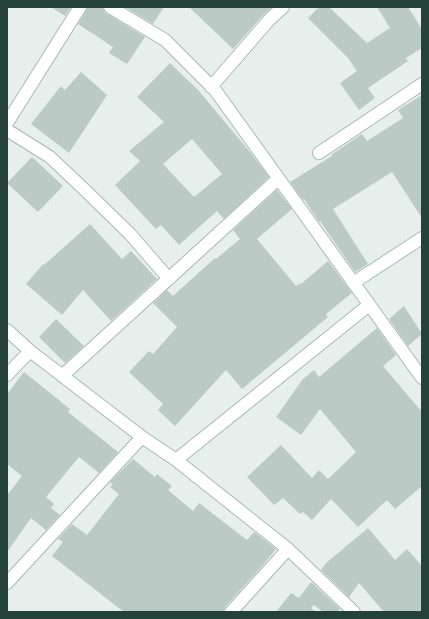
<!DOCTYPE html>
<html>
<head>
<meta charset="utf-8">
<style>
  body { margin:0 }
  #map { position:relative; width:429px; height:619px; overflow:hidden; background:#e6efeb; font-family:Raleway,sans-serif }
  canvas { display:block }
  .frame { position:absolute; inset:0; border:8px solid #24423a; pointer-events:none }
</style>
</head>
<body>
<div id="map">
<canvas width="429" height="619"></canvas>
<div class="frame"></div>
</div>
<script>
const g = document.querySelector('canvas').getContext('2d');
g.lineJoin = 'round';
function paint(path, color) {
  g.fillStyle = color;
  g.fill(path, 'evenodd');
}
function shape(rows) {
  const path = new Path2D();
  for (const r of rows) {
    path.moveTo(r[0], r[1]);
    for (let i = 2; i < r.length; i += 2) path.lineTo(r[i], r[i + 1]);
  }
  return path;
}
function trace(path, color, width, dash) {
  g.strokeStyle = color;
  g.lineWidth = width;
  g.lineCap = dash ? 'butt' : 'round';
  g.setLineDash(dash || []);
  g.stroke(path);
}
paint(shape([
  [51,7,71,7,65,16],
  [87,7,103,7,103,10,106,13,145,37,127,64,109,53,113,47,78,24,86,11],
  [125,7,164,7,153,24],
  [189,7,272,7,263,15,233,49],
  [319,7,329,7,367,43,390,28,377,7,408,7,422,29,422,48,406,58,408,61,368,88,375,98,359,110,340,83,357,71,348,58,308,18],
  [170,63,199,91,250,152,269,177,224,219,217,211,179,245,161,225,156,229,115,185,140,161,129,151,164,122,137,97],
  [192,139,222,174,194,197,163,164],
  [81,72,107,95,69,153,31,124,61,86,65,90],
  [422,95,422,218,392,172,333,209,368,264,355,272,320,221,319,222,304,199,303,200,290,182,332,156,331,155,362,134,367,141,403,118,398,110],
  [32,157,63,186,38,212,7,183],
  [277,190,292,209,257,239,296,286,300,283,301,284,328,261,352,293,326,314,328,317,242,389,226,370,175,426,158,410,163,404,129,372,149,351,153,354,177,327,153,303,167,290,173,296,215,258,216,259,240,239,233,230],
  [90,224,122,259,131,251,157,279,111,321,83,290,62,315,26,284,43,264,44,265],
  [404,306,422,334,408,346,389,319],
  [56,319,84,346,65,363,39,337],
  [377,328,396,355,383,366,422,412,422,486,395,509,387,500,358,527,331,499,312,520,303,512,300,514,283,498,274,505,247,477,281,445,312,478,319,470,328,479,356,452,320,409,301,435,276,417,303,379,314,370,319,377],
  [24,372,70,409,68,412,118,452,99,473,79,457,46,497,54,504,51,508,60,515,46,530,31,518,7,552,7,495,22,476,7,464,7,394],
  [133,459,155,477,157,474,172,486,168,490,193,511,199,503,247,540,254,532,276,549,263,565,225,607,224,612,124,612,52,556,63,542,58,539,72,524,87,535,119,494,110,487,113,484,110,482],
  [368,528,395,560,407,549,422,566,422,612,384,612,359,583,349,597,321,570,326,563],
  [311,582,340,609,337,612,323,612,314,605,311,608,316,612,276,612,291,593,299,598]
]), '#bbcac4');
const minor = shape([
  [110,7,165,40,215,90,422,378],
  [211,87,269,20,283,7],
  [7,123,80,7],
  [7,130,50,157,88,193,130,234,169,279],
  [319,153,422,84],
  [353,283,422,238],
  [7,330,30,351,142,437,176,460,288,549,354,612],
  [7,375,30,351],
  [62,376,278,179],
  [176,460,369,305],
  [7,583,142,437],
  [231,612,288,549]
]);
trace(minor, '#a8b8b2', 14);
trace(minor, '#fff', 12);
</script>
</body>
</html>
